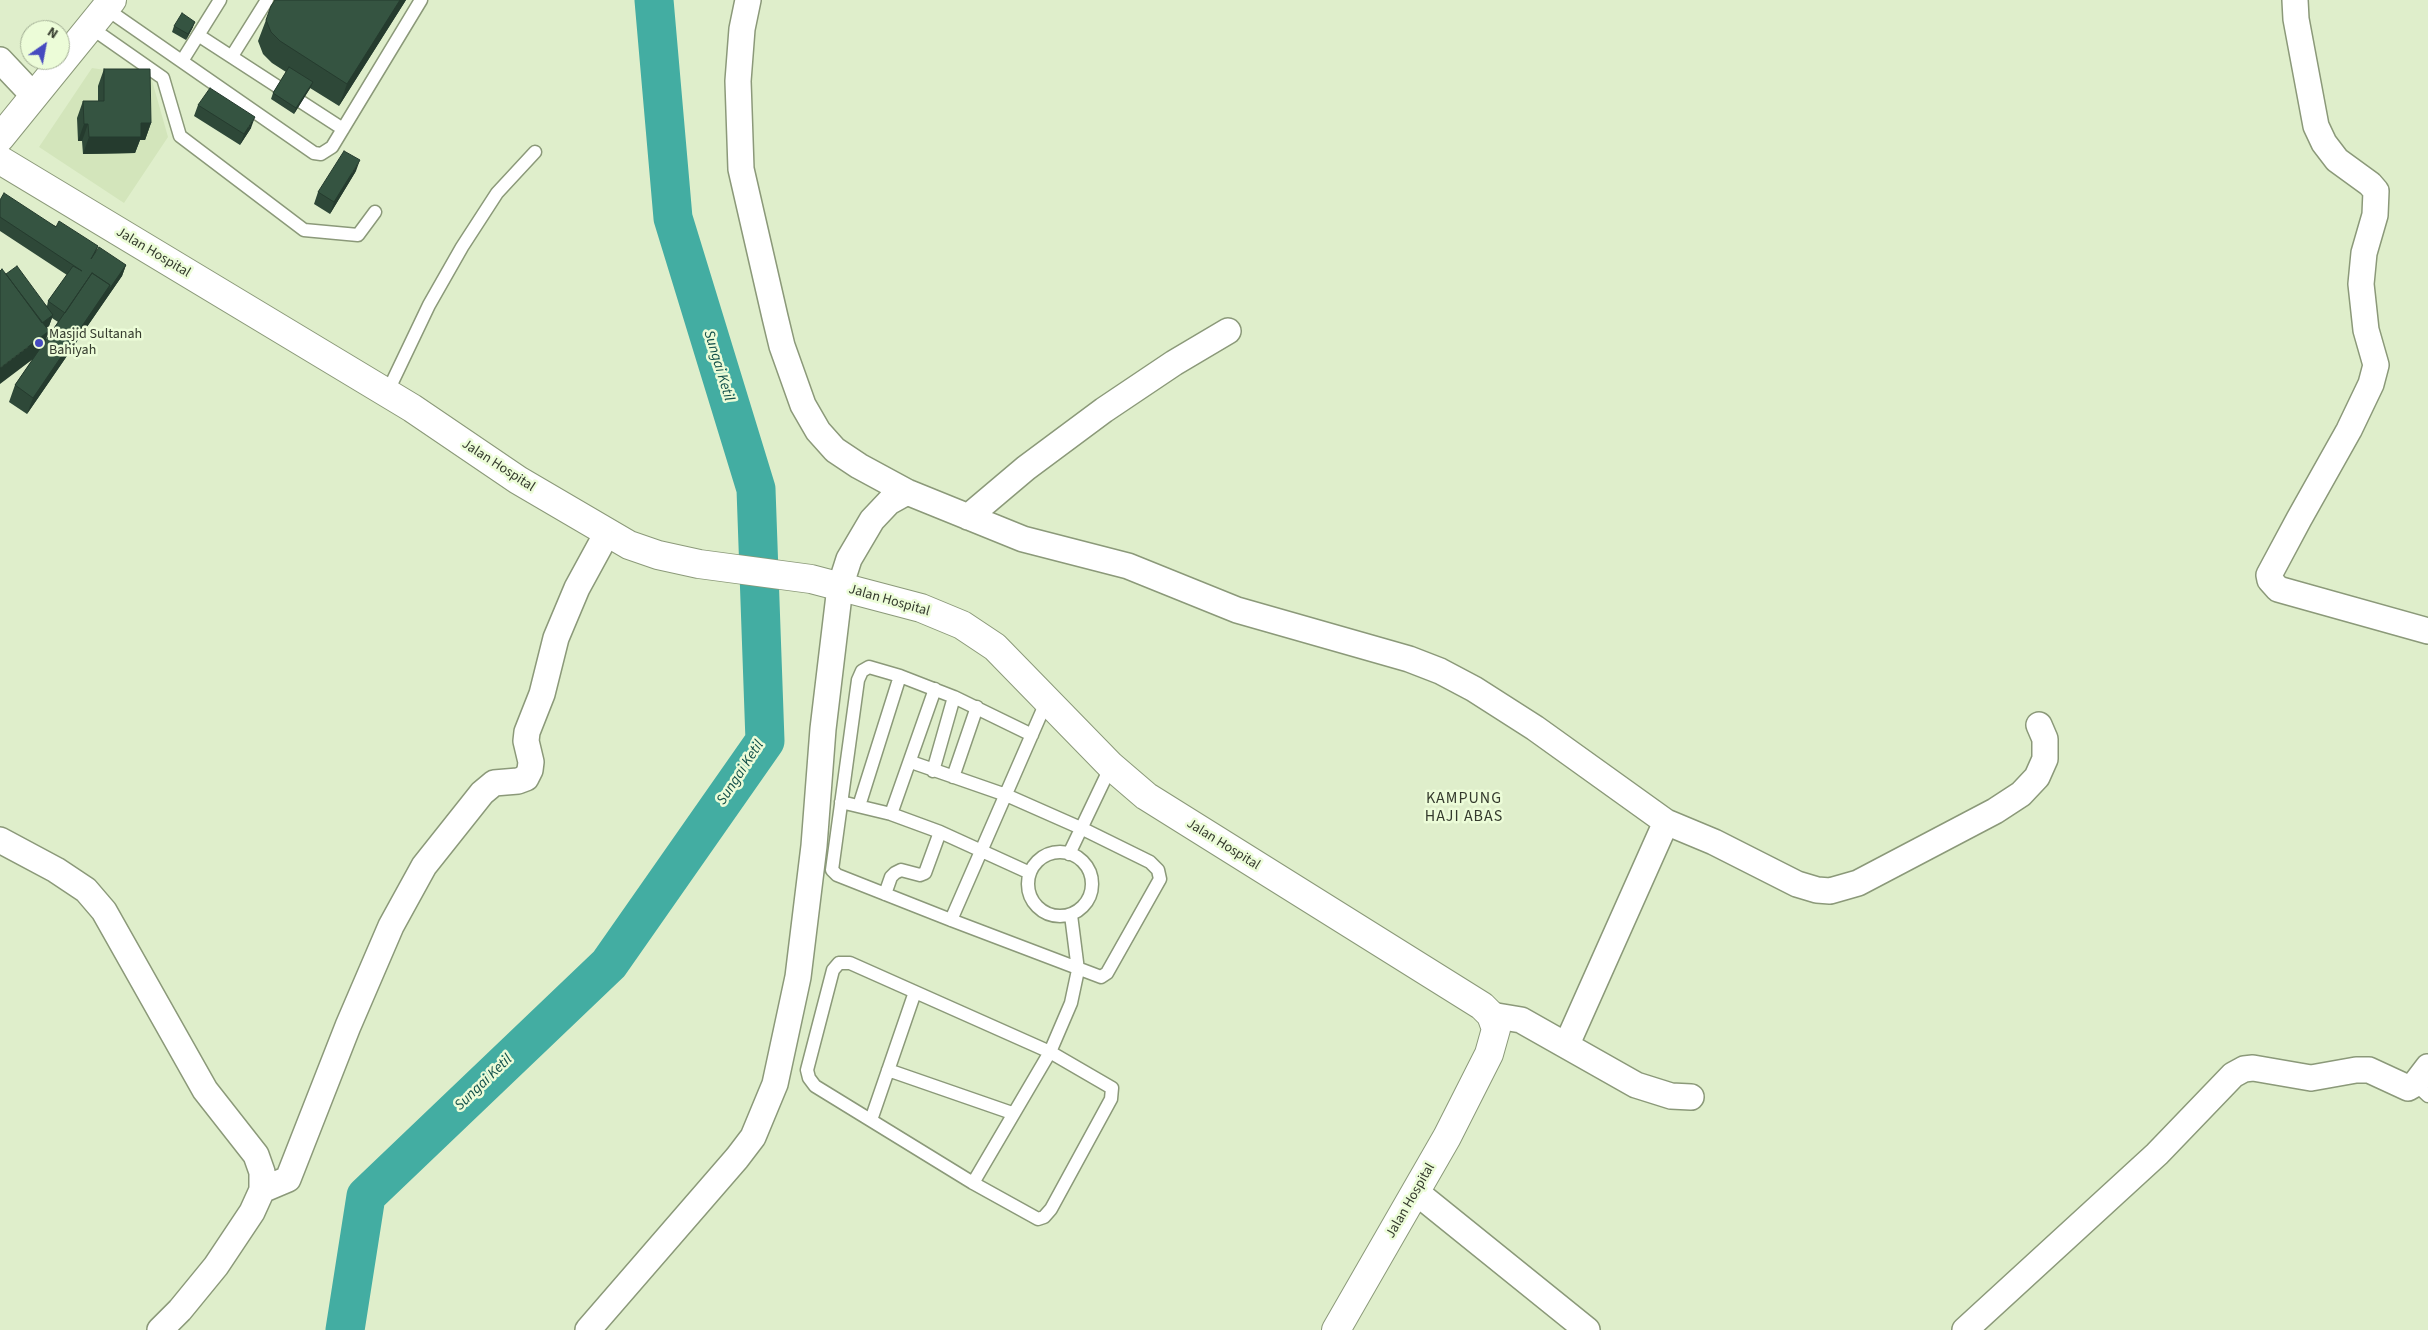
<!DOCTYPE html>
<html>
<head>
<meta charset="utf-8">
<style>
  body { margin:0 }
  #map { position:relative; width:2428px; height:1330px; overflow:hidden; background:#dfeecb; font-family:"Source Sans 3",sans-serif }
  canvas { display:block }
  .north { position:absolute; left:20px; top:20px; width:50px; height:50px; box-sizing:border-box; background:#ecfcd8; border:1px solid #a2ae94; border-radius:50%; rotate:33deg; font-size:14px; font-weight:700; line-height:20px; text-align:center; color:#343a2d }
  .north::after { content:''; display:block; margin:auto; width:18px; height:22px; background:#464ac0; clip-path:polygon(50% 0,100% 100%,50% 72%,0 100%) }
</style>
</head>
<body>
<div id="map">
<canvas width="2428" height="1330"></canvas>
<div class="north">N</div>
</div>
<script>
const g = document.querySelector('canvas').getContext('2d');
g.lineJoin = 'round';
function paint(path, color) {
  g.fillStyle = color;
  g.fill(path, 'evenodd');
}
function shape(rows) {
  const path = new Path2D();
  for (const r of rows) {
    if (r.length === 3) {
      path.moveTo(r[0] + r[2], r[1]);
      path.arc(r[0], r[1], r[2], 0, 2 * Math.PI);
      continue;
    }
    path.moveTo(r[0], r[1]);
    for (let i = 2; i < r.length; i += 2) path.lineTo(r[i], r[i + 1]);
  }
  return path;
}
function trace(path, color, width, dash) {
  g.strokeStyle = color;
  g.lineWidth = width;
  g.lineCap = dash ? 'butt' : 'round';
  g.setLineDash(dash || []);
  g.stroke(path);
}
function drawText(font, color, halo, rows, align = 'center') {
  g.font = font + ' "Source Sans 3",sans-serif';
  g.lineWidth = 5;
  g.setLineDash([]);
  g.textBaseline = 'middle';
  g.strokeStyle = halo;
  g.fillStyle = color;
  for (const [text, x, y, turn = 0] of rows) {
    g.save();
    g.translate(x, y);
    g.rotate((+turn || 0) * Math.PI / 180);
    g.textAlign = isNaN(turn) ? turn : align;
    if (halo) g.strokeText(text, 0, 0);
    g.fillText(text, 0, 0);
    g.restore();
  }
}
paint(shape([
  [92,68,151,77,168,137,124,203,39,147]
]), '#d3e5bb');
trace(shape([
  [345,1330,366,1196,609,964,765,741,756,489,673,218,654,0]
]), '#43ada2', 39);
const lane = shape([
  [105,8,314,153,321,154,332,147,421,0],
  [90,27,163,78,180,136,304,230,358,235,375,212],
  [198,35,343,129],
  [232,56,267,0],
  [182,61,220,0],
  [387,393,429,305,462,247,497,193,535,152],
  [911,762,1006,795,1083,829,1150,862,1158,870,1160,879,1107,973,1101,977,951,920,837,875,832,870,858,680,862,671,869,667,900,676,954,697,1032,735],
  [933,771,954,697],
  [953,777,977,707],
  [841,802,891,814,940,832,1030,873],
  [859,806,900,676],
  [891,814,935,689],
  [1060,884,32],
  [1069,854,1111,766],
  [885,894,891,877,895,873,901,870,920,875,925,873,940,832],
  [951,920,1047,700],
  [839,963,850,963,1050,1052,1112,1088,1111,1099,1051,1209,1044,1217,1038,1219,973,1183,815,1086,809,1078,807,1070,833,970,839,963],
  [888,1070,1012,1113],
  [2415,1084,2428,1096],
  [871,1120,915,992],
  [973,1183,1050,1052,1071,1003,1078,970,1071,915]
]);
const street = shape([
  [748,0,742,29,738,81,741,169,775,317,782,346,803,405,818,431,835,450,859,466,907,492,1023,539,1128,566,1237,610,1409,659,1440,671,1474,689,1535,728,1666,822,1714,842,1797,884,1817,890,1830,891,1858,883,1995,811,2021,794,2037,777,2045,759,2045,739,2039,725],
  [2295,0,2296,19,2316,126,2324,143,2337,160,2370,184,2376,191,2375,215,2364,253,2361,284,2366,330,2376,365,2371,384,2349,430,2299,519,2269,575,2270,580,2278,589,2285,591,2428,631],
  [0,60,33,95],
  [968,517,1026,468,1104,410,1174,363,1228,331],
  [0,840,56,870,86,890,104,911,205,1090,256,1155,262,1172,262,1190],
  [1491,1015,1521,1020,1636,1085,1671,1096,1691,1097],
  [1567,1044,1666,822],
  [1416,1192,1587,1330],
  [160,1330,180,1310,216,1266,252,1212,262,1190,288,1179,348,1026,391,926,424,866,482,793,494,783,518,781,526,778,530,770,531,762,526,741,527,732,542,694,556,638,577,588,607,533],
  [588,1330,737,1158,753,1137,775,1084,798,977,814,846,823,729,840,587,849,559,872,520,889,502,907,492],
  [1965,1330,2157,1154,2233,1075,2244,1069,2253,1068,2311,1078,2356,1070,2369,1070,2408,1088,2415,1084,2428,1067]
]);
const secondary = shape([
  [0,160,412,408,518,480,629,545,658,555,699,564,811,579,921,608,962,625,995,647,1111,766,1146,796,1482,1006,1491,1015,1496,1029,1489,1054,1447,1137,1336,1330]
]);
const primary = shape([
  [0,138,112,0]
]);
trace(lane, '#8b9979', 15);
trace(street, '#8b9979', 28);
trace(secondary, '#8b9979', 30);
trace(primary, '#8b9979', 30);
trace(lane, '#fff', 12);
trace(street, '#fff', 25);
trace(secondary, '#fff', 28);
trace(primary, '#fff', 28);
paint(shape([
  [275,0,406,0,339,106,310,88,294,114,271,99,273,93,286,72,272,63,263,54,258,41,266,20],
  [174,26,193,27,186,40,172,32],
  [104,69,151,123,145,140,140,140,135,153,83,154,82,141,78,141,77,118,83,101,98,101,98,86],
  [198,105,251,128,240,145,194,116],
  [356,171,330,214,314,204,318,192],
  [0,200,98,246,96,252,126,265,122,276,27,414,9,402,15,385,33,359,6,274,47,306,48,301,67,275,0,231],
  [52,318,58,322,45,341,49,331,46,328,49,326]
]), '#2e4838');
paint(shape([
  [400,0,406,0,339,106,347,84],
  [195,22,193,27,186,40,188,34],
  [313,82,311,87,294,114,296,108],
  [255,117,251,128,240,145,244,134],
  [141,123,151,123,145,140,140,140,135,153,83,154,89,137],
  [84,124,88,124,82,141,78,141],
  [360,160,356,171,330,214,334,202],
  [126,265,122,276,104,302,108,291],
  [110,285,104,302,27,414,33,398],
  [53,315,49,326,31,340,35,329],
  [49,331,41,353,0,384,0,368]
]), '#253b2e');
const building = shape([
  [275,0,400,0,347,84,280,41,271,32,266,20,271,6,275,0],
  [182,13,195,22,188,34,174,26,182,13],
  [289,67,313,82,296,108,273,93,289,67],
  [104,69,150,69,151,123,141,123,141,137,89,137,88,124,84,124,83,101,104,101,104,69],
  [210,88,255,117,244,134,198,105,210,88],
  [344,151,360,160,334,202,318,192,344,151],
  [4,193,56,227,59,221,98,246,91,259,99,247,126,265,108,291,110,285,92,273,65,313,48,301,73,266,82,271,0,217,0,200,4,193],
  [17,266,53,315,42,323,6,274,17,266],
  [2,269,49,331,0,368,0,271,2,269],
  [92,273,110,285,33,398,15,385,92,273]
]);
paint(building, '#355441');
trace(building, '#253b2e', 1);
for (const [x, y, r, color] of [
  [39,343,5,"#464ac0"]
]) {
  const dot = new Path2D();
  dot.arc(x, y, r, 0, 2 * Math.PI);
  g.fillStyle = color;
  g.fill(dot);
  trace(dot, '#ecfcd8', 2);
}
drawText('14px', '#343a2d', '#ecfcd8', [
  ["Jalan Hospital",153,253,31],
  ["Jalan Hospital",498,466,33],
  ["Jalan Hospital",889,601,16],
  ["Jalan Hospital",1223,845,32],
  ["Jalan Hospital",1411,1201,-60]
]);
drawText('14px', '#343a2d', '#ecfcd8', [
  ["Masjid Sultanah",49,335],
  ["Bahiyah",49,351]
], 'left');
drawText('italic 15px', '#114f49', '#ecfcd8', [
  ["Sungai Ketil",718,366,73],
  ["Sungai Ketil",741,773,-57],
  ["Sungai Ketil",484,1083,-44]
]);
g.letterSpacing = '1px';
drawText('16px', '#343a2d', '#ecfcd8', [
  ["KAMPUNG",1464,799],
  ["HAJI ABAS",1464,817]
]);
g.letterSpacing = '0px';
</script>
</body>
</html>
